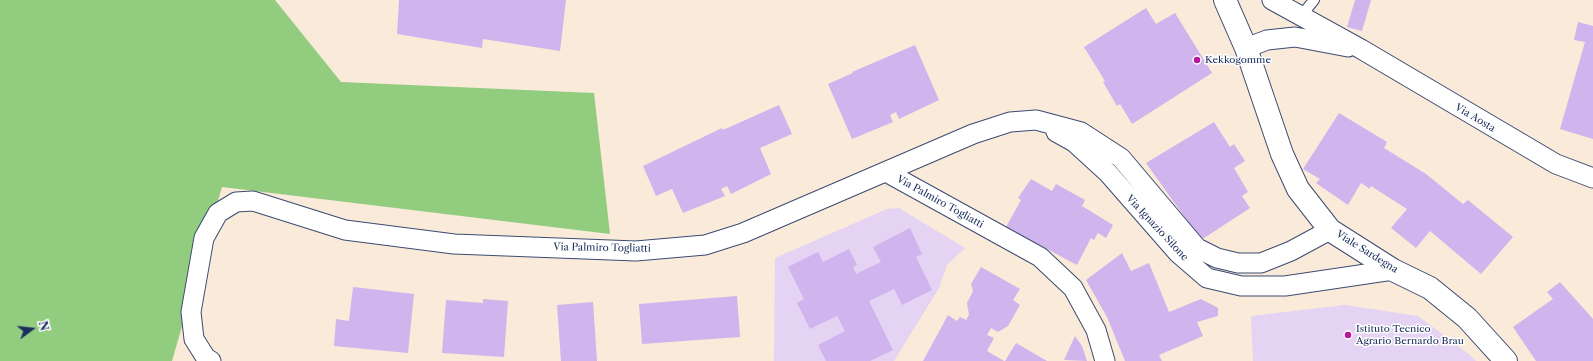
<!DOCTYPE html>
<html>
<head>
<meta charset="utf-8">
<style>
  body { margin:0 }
  #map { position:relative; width:1593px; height:361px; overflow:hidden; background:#f9eada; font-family:"Libre Caslon Text",serif }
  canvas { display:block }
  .north { position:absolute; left:12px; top:309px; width:40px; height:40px; -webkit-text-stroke:3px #fff; paint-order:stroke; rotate:75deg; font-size:11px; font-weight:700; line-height:16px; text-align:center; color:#1b2f5e }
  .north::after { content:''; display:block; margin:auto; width:14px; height:18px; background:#1b2f5e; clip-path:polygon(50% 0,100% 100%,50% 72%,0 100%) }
</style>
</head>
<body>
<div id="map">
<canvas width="1593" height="361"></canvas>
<div class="north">N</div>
</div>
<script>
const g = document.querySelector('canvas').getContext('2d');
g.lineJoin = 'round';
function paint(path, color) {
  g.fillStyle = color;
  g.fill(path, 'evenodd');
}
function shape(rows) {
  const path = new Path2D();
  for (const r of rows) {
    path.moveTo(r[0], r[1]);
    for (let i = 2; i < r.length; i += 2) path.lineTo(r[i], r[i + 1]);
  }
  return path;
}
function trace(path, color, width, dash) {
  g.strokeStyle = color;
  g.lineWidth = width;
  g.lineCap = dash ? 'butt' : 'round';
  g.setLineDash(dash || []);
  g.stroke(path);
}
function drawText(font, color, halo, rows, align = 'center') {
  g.font = font + ' "Libre Caslon Text",serif';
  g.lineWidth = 3;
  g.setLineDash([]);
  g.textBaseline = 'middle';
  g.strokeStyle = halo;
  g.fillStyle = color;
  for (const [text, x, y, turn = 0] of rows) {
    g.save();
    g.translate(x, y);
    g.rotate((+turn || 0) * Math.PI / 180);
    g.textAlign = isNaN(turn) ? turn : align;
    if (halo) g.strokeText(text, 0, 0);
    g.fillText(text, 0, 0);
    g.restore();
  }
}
paint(shape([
  [899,208,965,248,947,265,939,288,894,361,774,361,775,258,887,209],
  [1345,305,1418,316,1470,355,1476,361,1253,361,1251,316]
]), '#e4d3f2');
paint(shape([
  [0,0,275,0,341,82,594,93,610,234,222,187,172,361,0,361]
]), '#92cc7f');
paint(shape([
  [399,0,566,0,560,51,483,39,482,48,397,34],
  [1355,0,1371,0,1362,31,1347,27],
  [1146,8,1156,24,1175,13,1212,73,1132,124,1120,104,1117,106,1103,82,1105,81,1084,47],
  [1578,22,1593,26,1593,139,1560,129,1585,42,1574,40],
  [915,45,939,100,899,119,896,112,890,115,893,122,852,139,828,84,853,73,852,72],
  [779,105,792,134,760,148,771,174,731,194,727,186,721,189,725,196,683,213,672,189,656,196,643,166,722,128,723,130],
  [1339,113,1387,142,1384,148,1426,174,1463,204,1468,200,1513,237,1481,274,1430,231,1416,248,1391,228,1407,209,1371,186,1370,189,1361,183,1348,205,1316,183,1320,179,1303,169],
  [1214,122,1230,147,1234,144,1245,161,1234,168,1248,192,1242,196,1250,208,1201,240,1146,163],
  [1031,179,1052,191,1056,184,1085,200,1082,206,1113,225,1106,238,1098,233,1094,240,1091,238,1077,265,1006,227,1021,200,1018,198],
  [910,228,922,254,916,257,932,290,902,305,894,289,869,301,893,350,870,361,826,361,818,345,845,331,837,316,810,329,797,303,804,299,788,267,818,252,823,262,849,249,857,265,853,267,856,274,881,262,873,247],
  [1122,253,1131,271,1149,263,1169,312,1201,299,1218,308,1218,316,1197,322,1203,336,1159,355,1162,361,1125,361,1107,317,1086,280],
  [981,267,1020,289,1013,300,1020,305,1008,326,998,332,991,328,987,335,994,338,987,351,1004,361,923,361,948,315,957,321,960,317,966,320,969,315,967,303,973,291,971,284],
  [1560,282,1593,319,1593,361,1536,361,1513,327,1553,299,1547,292],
  [353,287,414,294,408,353,334,346,336,319,349,321],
  [737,296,740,337,642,344,639,304],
  [483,299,508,301,504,357,442,353,446,300,483,303],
  [593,302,597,361,561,361,557,305],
  [1075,336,1082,346,1087,361,1064,360],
  [1016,343,1047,361,1005,361]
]), '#cfb4ed');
const lane = shape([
  [1302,15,1314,0]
]);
const street = shape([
  [1272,0,1361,49,1556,164,1593,178],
  [1246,48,1267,40,1295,37,1348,47],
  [1056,132,1074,142,1108,173,1178,253,1207,278,1241,286,1285,286,1393,270],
  [886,172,1040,257,1073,288,1096,330,1105,361],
  [211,361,206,358,194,339,191,312,204,238,218,213,236,202,253,201,345,230,454,244,636,251,705,245,743,233,973,134,1010,122,1036,120,1081,132,1121,158,1197,248,1217,258,1238,263,1261,263,1291,251,1330,230]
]);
const secondary = shape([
  [1225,0,1246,48,1282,154,1298,189,1330,230,1393,270,1430,288,1467,318,1506,361]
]);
trace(lane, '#3c4b71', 12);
trace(street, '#3c4b71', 21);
trace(secondary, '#3c4b71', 24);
trace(lane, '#fff', 10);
trace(street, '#fff', 19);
trace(secondary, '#fff', 22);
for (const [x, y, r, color] of [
  [1197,60,4,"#b5179e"],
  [1348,335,4,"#b5179e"]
]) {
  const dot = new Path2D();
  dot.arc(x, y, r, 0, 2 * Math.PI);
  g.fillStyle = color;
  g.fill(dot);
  trace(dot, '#fff', 1.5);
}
drawText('10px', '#1b2f5e', '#fff', [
  ["Kekkogomme",1205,60],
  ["Istituto Tecnico",1356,329],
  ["Agrario Bernardo Brau",1356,341]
], 'left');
drawText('10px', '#1b2f5e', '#fff', [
  ["Via Aosta",1475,118,31],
  ["Via Palmiro Togliatti",940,202,29],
  ["Via Ignazio Silone",1157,228,47],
  ["Via Palmiro Togliatti",602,248,1],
  ["Viale Sardegna",1367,252,32]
]);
</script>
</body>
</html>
